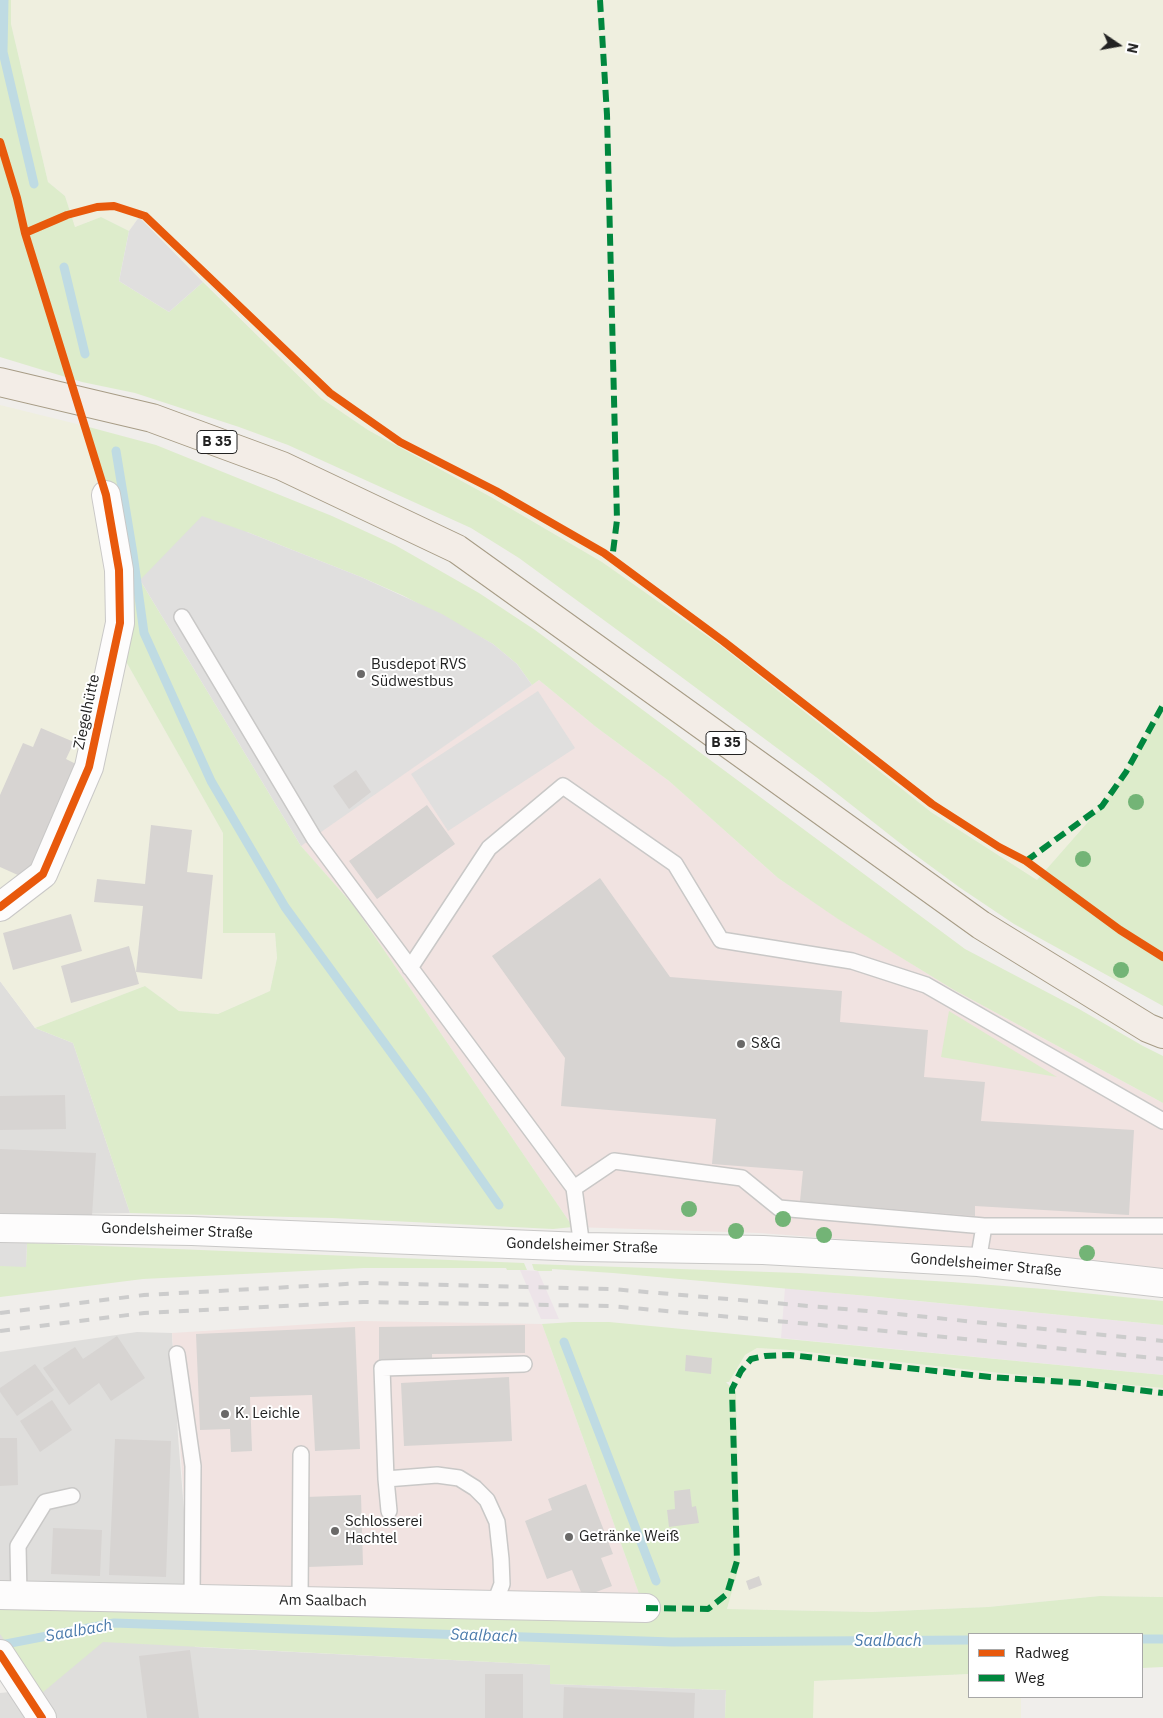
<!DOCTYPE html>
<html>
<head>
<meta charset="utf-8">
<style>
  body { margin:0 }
  #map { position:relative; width:1163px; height:1718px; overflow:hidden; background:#f0eeeb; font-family:"IBM Plex Sans",sans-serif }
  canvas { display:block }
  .legend { position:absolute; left:968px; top:1633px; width:175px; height:65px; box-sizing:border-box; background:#fff; border:1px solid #a7a7a7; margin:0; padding:6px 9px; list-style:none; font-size:15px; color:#222 }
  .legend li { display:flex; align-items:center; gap:10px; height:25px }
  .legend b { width:25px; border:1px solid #a7a7a7 }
  .north { position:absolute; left:1093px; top:20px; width:50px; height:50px; -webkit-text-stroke:4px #fff; paint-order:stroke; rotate:102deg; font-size:14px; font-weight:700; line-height:20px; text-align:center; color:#222 }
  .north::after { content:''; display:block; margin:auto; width:18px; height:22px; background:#222; clip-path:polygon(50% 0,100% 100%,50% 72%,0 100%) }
</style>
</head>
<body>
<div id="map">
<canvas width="1163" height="1718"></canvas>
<ul class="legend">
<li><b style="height:6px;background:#e8590c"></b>Radweg</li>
<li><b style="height:6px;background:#00873e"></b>Weg</li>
</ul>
<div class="north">N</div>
</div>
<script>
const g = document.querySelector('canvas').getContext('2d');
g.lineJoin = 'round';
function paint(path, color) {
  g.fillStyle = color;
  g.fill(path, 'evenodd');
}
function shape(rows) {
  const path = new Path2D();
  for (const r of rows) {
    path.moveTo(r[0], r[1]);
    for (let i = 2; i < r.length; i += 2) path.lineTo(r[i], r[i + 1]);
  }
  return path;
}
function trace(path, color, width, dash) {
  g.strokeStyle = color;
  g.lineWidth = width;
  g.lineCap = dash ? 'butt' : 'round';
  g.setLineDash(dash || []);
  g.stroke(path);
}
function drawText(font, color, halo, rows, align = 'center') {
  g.font = font + ' "IBM Plex Sans",sans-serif';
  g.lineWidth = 4;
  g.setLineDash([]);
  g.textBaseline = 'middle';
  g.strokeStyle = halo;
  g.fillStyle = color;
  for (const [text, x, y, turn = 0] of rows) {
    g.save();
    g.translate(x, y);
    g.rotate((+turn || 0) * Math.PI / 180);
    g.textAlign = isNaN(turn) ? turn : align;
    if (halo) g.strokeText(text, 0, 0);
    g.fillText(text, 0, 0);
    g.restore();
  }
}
paint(shape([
  [0,981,35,1028,73,1043,130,1213,0,1215],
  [137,1332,172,1333,178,1436,195,1647,551,1665,550,1684,726,1690,725,1718,0,1718,0,1693,10,1692,0,1677,0,1352]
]), '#dfdedc');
paint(shape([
  [539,680,596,727,669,781,778,878,839,919,954,990,1163,1103,1163,1269,937,1246,759,1233,573,1227,354,906,300,845],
  [361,1321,542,1324,647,1616,192,1612,172,1333]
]), '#f1e3e1');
paint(shape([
  [520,1270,538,1271,559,1319,541,1319],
  [785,1288,1163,1325,1163,1375,781,1338]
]), '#ede4e9');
paint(shape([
  [11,0,1163,0,1163,705,1126,772,1102,806,1037,880,931,812,602,562,491,497,368,430,321,398,139,217,129,231,101,217,75,227,65,196,48,182,11,24],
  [0,405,85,426,106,495,111,635,223,833,224,933,275,933,277,958,270,991,218,1014,179,1011,145,986,35,1028,0,981],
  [757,1348,790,1350,990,1372,1163,1388,1163,1597,1100,1596,988,1607,871,1612,727,1609,740,1563,736,1392,729,1382,745,1355],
  [969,1674,969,1697,1021,1697,1021,1718,813,1718,813,1681]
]), '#efefdf');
paint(shape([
  [0,0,11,0,11,24,48,182,65,196,75,227,101,217,129,231,119,281,169,312,203,282,321,398,368,430,491,497,602,562,721,646,931,812,1037,880,1102,806,1126,772,1163,705,1163,1006,1014,924,959,887,910,851,816,777,672,670,519,558,471,528,288,445,239,427,135,393,82,382,0,357],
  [85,426,156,445,332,516,395,545,479,593,535,630,965,949,1079,1009,1143,1046,1163,1056,1163,1103,954,990,838,919,778,878,669,781,596,727,539,680,532,685,517,664,493,644,404,596,361,577,247,532,140,580,301,846,354,906,573,1227,553,1229,332,1218,130,1213,73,1043,35,1028,145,986,179,1011,218,1014,270,991,277,958,275,933,223,933,223,833,111,635,106,495],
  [949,1011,1057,1077,941,1057],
  [27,1243,524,1263,527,1270,507,1270,506,1268,364,1268,143,1279,0,1297,0,1266,26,1266],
  [532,1264,799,1273,951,1282,1044,1289,1163,1301,1163,1325,868,1296,613,1273,552,1269,552,1271,538,1271,534,1270],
  [573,1322,609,1322,1163,1375,1163,1388,990,1372,790,1350,757,1348,745,1355,729,1382,726,1382,736,1392,740,1563,727,1609,871,1612,988,1607,1100,1596,1163,1597,1163,1667,1142,1668,1142,1634,969,1634,969,1674,814,1681,813,1718,725,1718,726,1690,550,1684,550,1665,103,1642,42,1693,0,1634,0,1608,103,1612,647,1616,542,1324]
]), '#ddeccb');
paint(shape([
  [139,217,203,282,169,312,119,281,129,231],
  [202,516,247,532,361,577,442,614,493,644,517,664,532,685,301,846,140,580],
  [538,691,575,748,448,831,411,774],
  [0,1242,27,1243,26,1267,0,1266]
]), '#e0dfde');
trace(shape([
  [4,0,3,52,34,184],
  [64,267,85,354],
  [116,451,133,554,144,633,211,781,285,907,423,1096,499,1205],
  [564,1342,656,1581],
  [1142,1639,1163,1639],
  [0,1645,114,1623,672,1642,969,1640]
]), '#bfdbe3', 9);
paint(shape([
  [41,728,74,742,66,759,80,766,29,880,0,867,0,795,23,743,33,747],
  [356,770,371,792,349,809,333,786],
  [427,805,455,844,377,899,349,861],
  [151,825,192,830,187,872,213,875,202,979,136,972,143,906,94,902,97,879,145,884],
  [600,878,670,977,842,991,840,1022,928,1030,924,1077,985,1082,981,1121,1134,1130,1129,1215,975,1206,975,1216,800,1201,803,1171,712,1164,716,1119,561,1106,565,1058,492,956],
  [71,914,82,951,13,970,3,933],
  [129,946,139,984,71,1003,61,966],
  [65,1095,66,1129,0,1130,0,1096],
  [0,1149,96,1153,92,1216,0,1214],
  [525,1325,525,1353,432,1354,432,1359,379,1360,379,1327],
  [355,1327,360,1449,315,1451,312,1395,250,1397,252,1451,231,1452,230,1429,200,1430,196,1334],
  [117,1336,145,1378,111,1401,99,1383,69,1405,43,1368,75,1347,83,1359],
  [686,1355,712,1358,711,1374,685,1371],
  [35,1364,54,1390,17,1416,0,1392,0,1388],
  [509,1377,512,1441,404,1446,401,1383],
  [52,1400,72,1430,40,1452,20,1421],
  [0,1438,17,1438,18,1485,0,1486],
  [115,1439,171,1441,166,1577,109,1575],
  [586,1484,613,1554,601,1558,612,1586,583,1597,572,1570,547,1579,525,1521,552,1510,548,1499],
  [690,1489,692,1507,696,1506,699,1523,669,1527,667,1510,675,1509,674,1491],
  [361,1495,363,1565,308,1567,306,1497],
  [53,1528,102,1530,100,1576,51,1574],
  [759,1576,762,1585,749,1590,746,1581],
  [190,1650,199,1718,147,1718,139,1656],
  [485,1674,523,1674,523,1718,485,1718],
  [564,1687,695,1693,694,1718,563,1718]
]), '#d7d4d2');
const service = shape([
  [182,617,314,838,574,1188,582,1247],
  [410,968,489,848,563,786,675,864,721,940,852,961,926,985,1163,1121],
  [574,1188,614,1161,742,1178,779,1208,984,1226,978,1262],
  [984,1226,1163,1226],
  [177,1354,193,1466,192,1598],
  [386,1479,389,1511],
  [19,1595,18,1546,45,1502,72,1496],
  [300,1600,301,1454],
  [494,1605,502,1584,501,1559,497,1522,487,1500,475,1488,459,1478,437,1475,386,1479,382,1368,524,1364]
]);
const minor = shape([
  [0,907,43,874,89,767,120,623,119,570,106,495],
  [0,1595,646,1608]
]);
const tertiary = shape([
  [0,1228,192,1231,582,1247,763,1250,978,1262,1163,1283],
  [0,1654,42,1718]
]);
const primary = shape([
  [0,382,152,418,282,466,457,549,981,925,1148,1028,1163,1034]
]);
trace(service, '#c9c8c7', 18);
trace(minor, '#c9c8c7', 30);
trace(tertiary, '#c9c8c7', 30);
trace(primary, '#a79c86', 30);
trace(service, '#fdfcfc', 15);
trace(minor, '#fdfcfc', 28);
trace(tertiary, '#fdfcfc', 28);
trace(primary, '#f3ede7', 28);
trace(shape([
  [0,1313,144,1295,364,1283,612,1289,867,1311,1163,1341],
  [0,1331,144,1313,363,1302,610,1306,865,1329,1163,1359]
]), '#ccc', 4, [10, 10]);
trace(shape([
  [600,0,607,115,617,520,612,560],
  [1026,861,1102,806,1126,772,1163,705],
  [646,1608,708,1609,727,1594,737,1561,732,1389,741,1371,751,1359,765,1356,790,1355,990,1377,1081,1383,1163,1393]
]), '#00873e', 6, [12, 6]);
trace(shape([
  [0,142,17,198,25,233,106,495,119,570,120,623,89,767,43,874,0,907],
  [25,233,67,215,97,207,114,206,145,216,330,393,400,442,496,491,604,553,723,641,932,804,999,847,1026,861,1120,930,1163,957],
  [0,1654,42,1718]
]), '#e8590c', 8);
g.fillStyle = '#73b476';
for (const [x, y] of [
  [1136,802],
  [1083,859],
  [1121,970],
  [689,1209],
  [783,1219],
  [736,1231],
  [824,1235],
  [1087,1253]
]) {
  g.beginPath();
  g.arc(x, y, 8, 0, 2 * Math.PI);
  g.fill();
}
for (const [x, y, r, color] of [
  [361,674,5,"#6a6968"],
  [741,1044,5,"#6a6968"],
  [225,1414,5,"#6a6968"],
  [335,1531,5,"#6a6968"],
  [569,1537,5,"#6a6968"]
]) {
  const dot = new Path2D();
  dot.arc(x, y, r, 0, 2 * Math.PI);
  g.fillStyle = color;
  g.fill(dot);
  trace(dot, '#fff', 2);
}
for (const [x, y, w] of [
  [217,442,40],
  [726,743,40]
]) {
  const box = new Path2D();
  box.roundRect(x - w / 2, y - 11.5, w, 23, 4);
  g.fillStyle = '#fff';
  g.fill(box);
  trace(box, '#222', 1);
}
drawText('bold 14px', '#222', null, [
  ["B 35",217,442],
  ["B 35",726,743]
]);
drawText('15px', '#222', '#fff', [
  ["Busdepot RVS",371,665],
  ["Südwestbus",371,682],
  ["S&G",751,1044],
  ["K. Leichle",235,1414],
  ["Schlosserei",345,1522],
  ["Hachtel",345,1539],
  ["Getränke Weiß",579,1537]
], 'left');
drawText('15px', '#222', '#fff', [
  ["Ziegelhütte",87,712,-78],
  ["Gondelsheimer Straße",177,1231,2],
  ["Gondelsheimer Straße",582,1246,2],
  ["Gondelsheimer Straße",986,1265,5],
  ["Am Saalbach",323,1601,1]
]);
drawText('italic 16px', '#4a7aab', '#fff', [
  ["Saalbach",79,1631,-10],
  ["Saalbach",484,1636,2],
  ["Saalbach",888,1641]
]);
</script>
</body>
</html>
